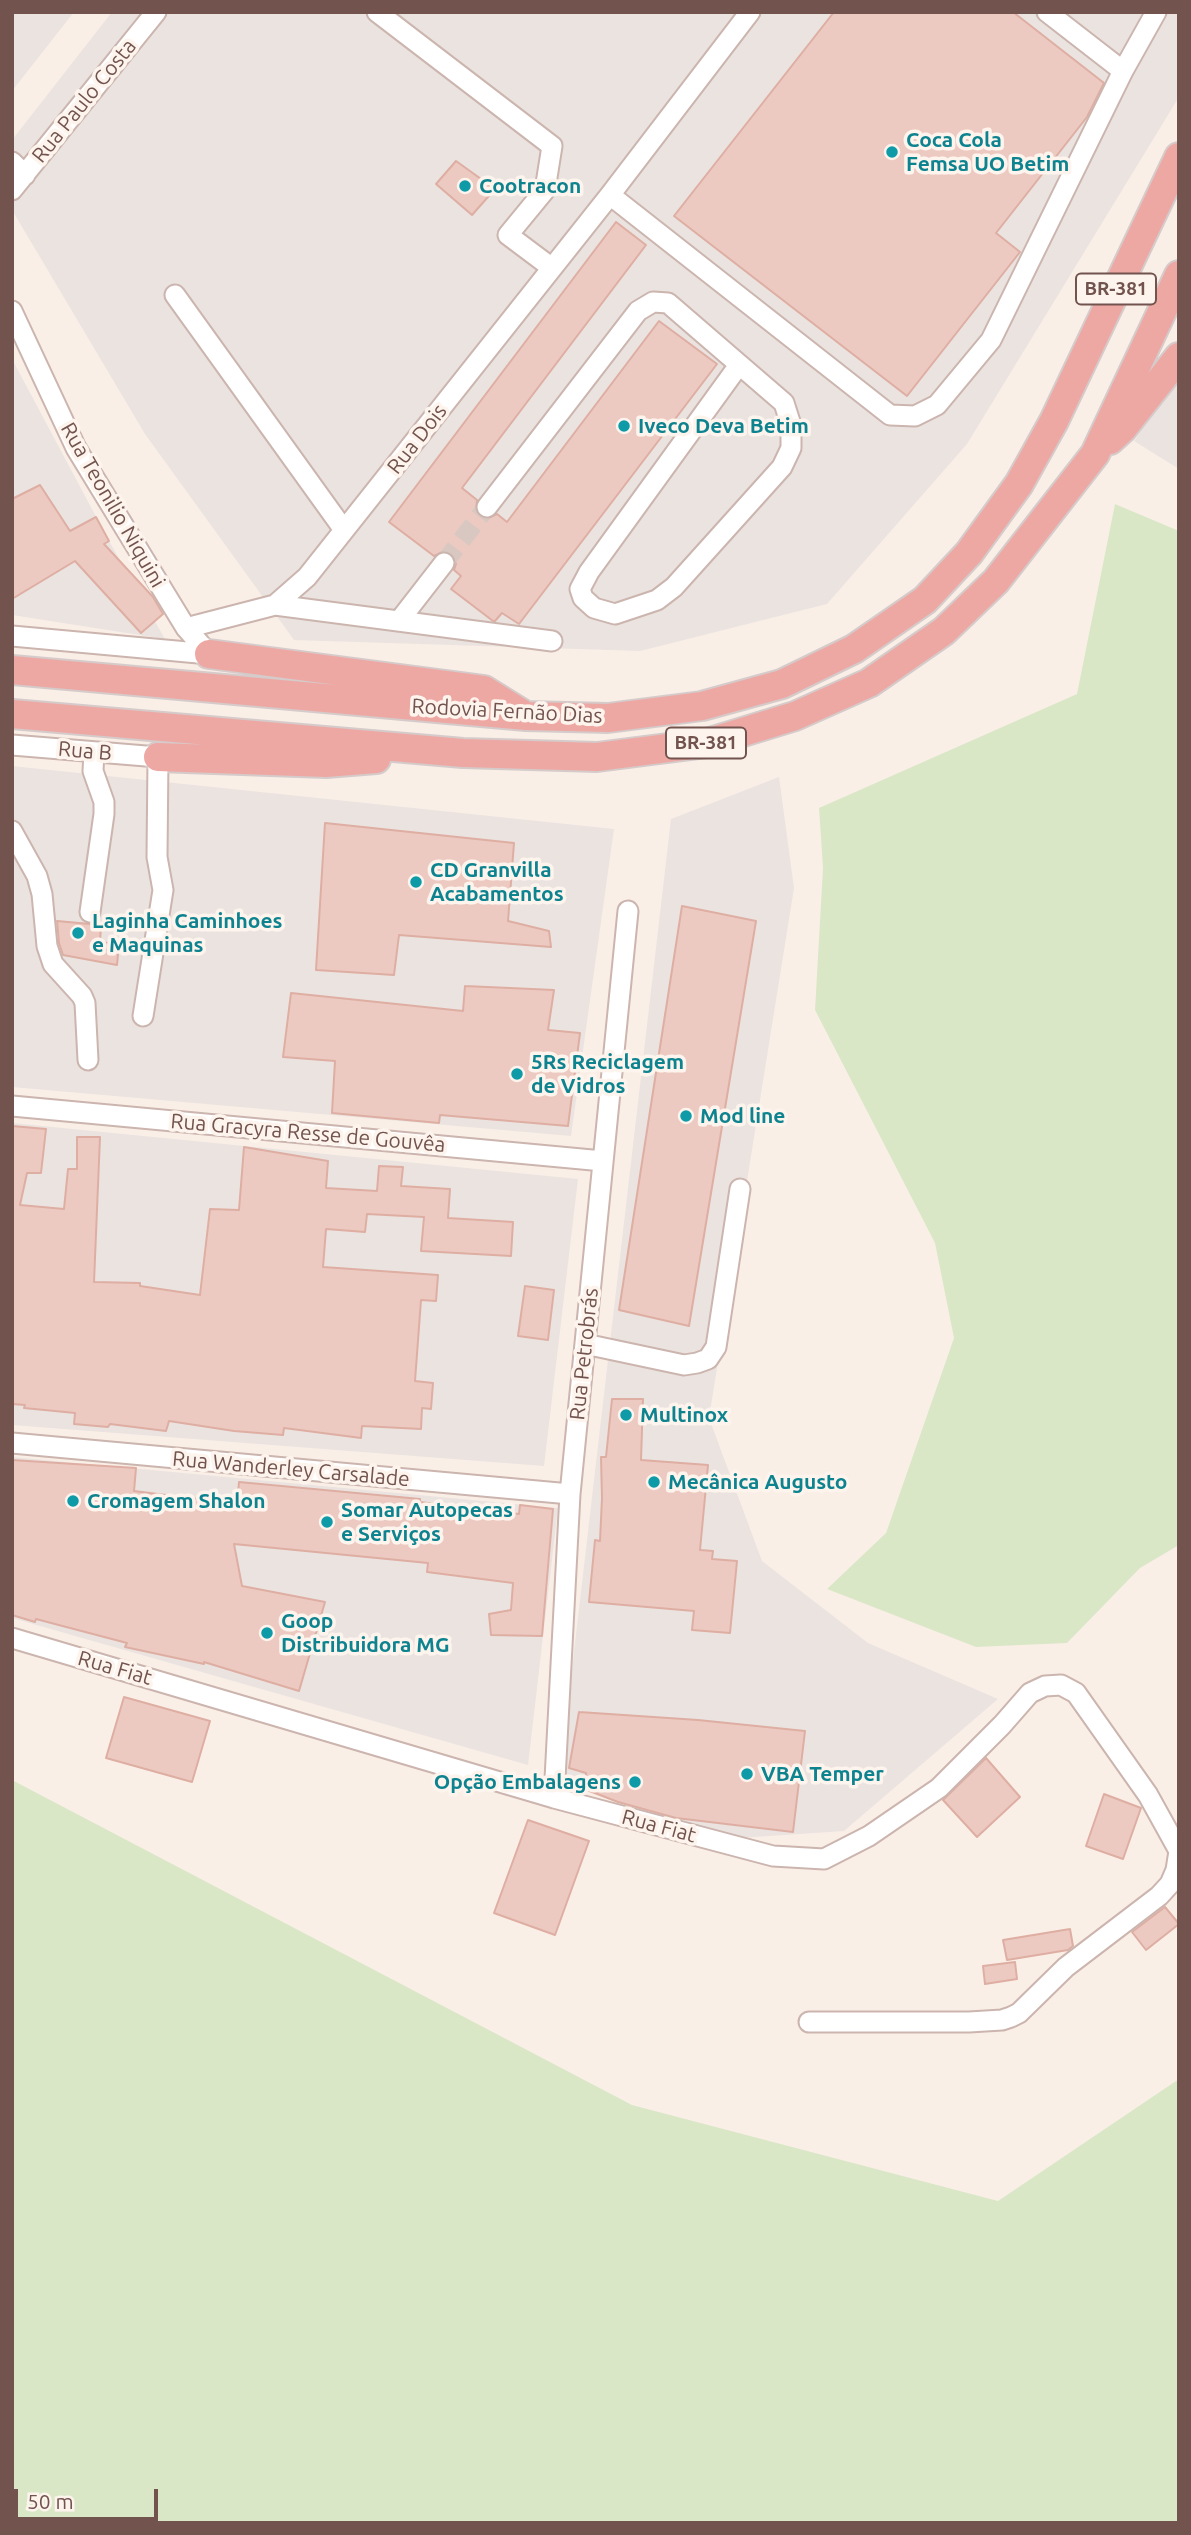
<!DOCTYPE html>
<html>
<head>
<meta charset="utf-8">
<style>
  body { margin:0 }
  #map { position:relative; width:1191px; height:2535px; overflow:hidden; background:#faefe7; font-family:Ubuntu,sans-serif }
  canvas { display:block }
  .frame { position:absolute; inset:0; border:14px solid #72534e; pointer-events:none }
  .scale { position:absolute; left:14px; top:2489px; width:144px; height:32px; box-sizing:border-box; border:4px solid #72534e; border-top:0; padding-left:9px; font-size:21px; line-height:24px; white-space:nowrap; color:#72534e; -webkit-text-stroke:5px #fdf4ed; paint-order:stroke }
</style>
</head>
<body>
<div id="map">
<canvas width="1191" height="2535"></canvas>
<div class="frame"></div>
<div class="scale">50 m</div>
</div>
<script>
const g = document.querySelector('canvas').getContext('2d');
g.lineJoin = 'round';
function paint(path, color) {
  g.fillStyle = color;
  g.fill(path, 'evenodd');
}
function shape(rows) {
  const path = new Path2D();
  for (const r of rows) {
    path.moveTo(r[0], r[1]);
    for (let i = 2; i < r.length; i += 2) path.lineTo(r[i], r[i + 1]);
  }
  return path;
}
function trace(path, color, width, dash) {
  g.strokeStyle = color;
  g.lineWidth = width;
  g.lineCap = dash ? 'butt' : 'round';
  g.setLineDash(dash || []);
  g.stroke(path);
}
function drawText(font, color, halo, rows, align = 'center') {
  g.font = font + ' Ubuntu,sans-serif';
  g.lineWidth = 7;
  g.setLineDash([]);
  g.textBaseline = 'middle';
  g.strokeStyle = halo;
  g.fillStyle = color;
  for (const [text, x, y, turn = 0] of rows) {
    g.save();
    g.translate(x, y);
    g.rotate((+turn || 0) * Math.PI / 180);
    g.textAlign = isNaN(turn) ? turn : align;
    if (halo) g.strokeText(text, 0, 0);
    g.fillText(text, 0, 0);
    g.restore();
  }
}
paint(shape([
  [12,12,74,12,12,91],
  [112,12,1179,12,1179,97,967,444,827,604,640,651,294,640,145,434,12,210,12,140],
  [12,359,109,541,165,639,12,615],
  [1179,374,1179,469,1134,441],
  [12,766,614,829,571,1136,12,1087],
  [779,777,794,888,709,1418,762,1561,868,1643,998,1699,844,1831,724,1839,560,1772,671,819],
  [12,1123,578,1179,544,1466,12,1425],
  [12,1457,558,1508,528,1765,12,1618]
]), '#ebe3e0');
paint(shape([
  [1115,504,1179,531,1179,1545,1140,1568,1067,1643,976,1647,827,1589,886,1533,954,1338,935,1243,815,1010,823,868,819,808,1077,694],
  [12,1780,632,2105,998,2201,1179,2079,1179,2523,12,2523]
]), '#dae7c7');
const building = shape([
  [834,12,1013,12,1104,83,1087,117,996,233,1020,252,907,396,674,216,834,12],
  [456,161,495,189,472,215,436,184,456,161],
  [616,222,646,245,462,488,477,500,476,512,486,519,497,514,507,522,659,321,717,364,519,624,502,613,495,621,493,621,451,589,461,576,454,570,456,564,452,554,445,551,434,556,389,522,616,222],
  [40,485,70,531,96,517,109,541,104,544,153,597,163,614,141,633,75,561,12,599,12,499,40,485],
  [325,823,514,843,508,921,549,931,551,947,399,935,394,975,316,970,325,823],
  [682,906,756,921,689,1326,619,1310,682,906],
  [57,921,101,925,100,942,119,944,117,965,63,955,59,943,57,921],
  [465,986,554,990,548,1030,580,1033,568,1126,440,1115,439,1123,332,1113,335,1061,283,1057,291,993,463,1011,465,986],
  [12,1126,46,1129,41,1173,27,1173,20,1205,64,1209,68,1169,77,1169,77,1137,100,1137,94,1282,140,1283,140,1286,200,1295,210,1209,239,1210,244,1147,328,1161,326,1188,377,1191,379,1166,403,1167,401,1186,450,1189,448,1218,513,1222,511,1256,421,1251,424,1217,367,1214,365,1232,326,1229,323,1267,438,1275,436,1301,421,1300,415,1381,433,1383,431,1409,422,1408,421,1429,362,1426,361,1438,284,1428,283,1435,234,1431,169,1421,166,1431,110,1424,108,1427,74,1424,75,1413,24,1408,25,1405,12,1404,12,1126],
  [525,1286,554,1290,548,1340,518,1336,525,1286],
  [612,1399,643,1399,641,1460,708,1465,700,1550,713,1551,712,1559,737,1561,730,1633,692,1630,694,1611,589,1602,595,1540,600,1541,602,1498,601,1457,606,1457,612,1399],
  [12,1460,136,1468,134,1491,237,1504,239,1482,420,1499,420,1502,519,1514,520,1505,553,1509,542,1636,491,1635,489,1614,511,1610,513,1583,427,1572,428,1563,234,1544,242,1586,325,1602,299,1691,204,1662,204,1664,125,1647,127,1643,36,1619,35,1622,12,1615,12,1460],
  [124,1697,210,1721,192,1782,106,1758,124,1697],
  [579,1712,698,1720,805,1731,793,1832,676,1818,618,1802,587,1790,586,1773,569,1768,579,1712],
  [986,1758,1020,1797,977,1837,943,1800,986,1758],
  [1104,1794,1141,1808,1123,1859,1086,1846,1104,1794],
  [528,1820,589,1841,555,1935,494,1913,528,1820],
  [1165,1907,1179,1924,1146,1950,1132,1932,1165,1907],
  [1070,1929,1073,1946,1068,1950,1007,1960,1003,1940,1070,1929],
  [1015,1962,1017,1979,985,1984,983,1966,1015,1962]
]);
paint(building, '#edcac1');
trace(building, '#deaea3', 2);
trace(shape([
  [444,563,487,507]
]), '#d8c8c1', 19, [19, 10]);
const minor = shape([
  [377,12,552,146,545,190,508,235,552,268],
  [1123,71,1156,12],
  [12,162,25,175],
  [12,190,156,12],
  [610,195,890,415,915,416,937,405,991,340,1123,71,1047,12],
  [175,295,344,530],
  [12,311,76,448,186,628,209,654],
  [487,507,638,311,653,302,668,303,784,403,791,425,791,448,782,467,674,587,657,600,615,614,594,608,583,598,580,589,589,572,739,365],
  [275,605,552,641],
  [399,621,444,563],
  [186,628,275,605,307,577,610,195,750,12],
  [12,636,209,654],
  [12,745,158,757,157,857,163,890,143,1016],
  [12,831,37,876,42,894,47,946,53,964,82,996,85,1003,88,1060],
  [90,912,104,814,104,802,93,771,94,752],
  [12,1106,603,1161],
  [585,1344,684,1365,697,1363,708,1359,716,1347,740,1189],
  [12,1443,570,1494],
  [12,1638,554,1798,773,1856,824,1859,869,1836,939,1788,1002,1725,1030,1693,1045,1686,1061,1685,1076,1693,1148,1795,1179,1851,1176,1870,1170,1884,1159,1896,1066,1967,1019,2013,1011,2017,1002,2020,969,2022,809,2022],
  [554,1798,570,1494,628,911]
]);
const highway = shape([
  [1110,440,1122,429,1179,357],
  [209,654,484,690,521,713],
  [12,670,526,716,608,718,702,706,782,684,854,649,925,600,969,553,1019,484,1054,421,1179,157],
  [12,714,463,753,597,757,707,743,795,716,869,683,944,631,996,581,1095,454,1179,275],
  [158,757,326,763,376,759]
]);
trace(minor, '#cbb5ae', 23);
trace(highway, '#d5cbca', 32);
trace(minor, '#fff', 19);
trace(highway, '#eea8a4', 28);
for (const [x, y, r, color] of [
  [892,152,7,"#0f9aa8"],
  [465,186,7,"#0f9aa8"],
  [624,426,7,"#0f9aa8"],
  [416,882,7,"#0f9aa8"],
  [78,933,7,"#0f9aa8"],
  [517,1074,7,"#0f9aa8"],
  [686,1116,7,"#0f9aa8"],
  [626,1415,7,"#0f9aa8"],
  [654,1482,7,"#0f9aa8"],
  [73,1501,7,"#0f9aa8"],
  [327,1522,7,"#0f9aa8"],
  [267,1633,7,"#0f9aa8"],
  [747,1774,7,"#0f9aa8"],
  [635,1782,7,"#0f9aa8"]
]) {
  const dot = new Path2D();
  dot.arc(x, y, r, 0, 2 * Math.PI);
  g.fillStyle = color;
  g.fill(dot);
  trace(dot, '#fdf4ed', 2.5);
}
for (const [x, y, w] of [
  [1116,289,80],
  [706,743,80]
]) {
  const box = new Path2D();
  box.roundRect(x - w / 2, y - 15.5, w, 31, 5);
  g.fillStyle = '#fdf4ed';
  g.fill(box);
  trace(box, '#72534e', 2);
}
drawText('bold 19px', '#72534e', null, [
  ["BR-381",1116,289],
  ["BR-381",706,743]
]);
drawText('21px', '#72534e', '#fdf4ed', [
  ["Rua Paulo Costa",84,101,-51],
  ["Rua Dois",417,439,-52],
  ["Rua Teonilio Niquini",113,505,60],
  ["Rodovia Fernão Dias",507,711,3],
  ["Rua B",85,751,5],
  ["Rua Gracyra Resse de Gouvêa",308,1133,5],
  ["Rua Petrobrás",584,1354,-84],
  ["Rua Wanderley Carsalade",291,1469,5],
  ["Rua Fiat",115,1668,16],
  ["Rua Fiat",659,1826,15]
]);
drawText('bold 21px', '#0d838f', '#fdf4ed', [
  ["Coca Cola",906,140],
  ["Femsa UO Betim",906,164],
  ["Cootracon",479,186],
  ["Iveco Deva Betim",638,426],
  ["CD Granvilla",430,870],
  ["Acabamentos",430,894],
  ["Laginha Caminhoes",92,921],
  ["e Maquinas",92,945],
  ["5Rs Reciclagem",531,1062],
  ["de Vidros",531,1086],
  ["Mod line",700,1116],
  ["Multinox",640,1415],
  ["Mecânica Augusto",668,1482],
  ["Cromagem Shalon",87,1501],
  ["Somar Autopecas",341,1510],
  ["e Serviços",341,1534],
  ["Goop",281,1621],
  ["Distribuidora MG",281,1645],
  ["VBA Temper",761,1774],
  ["Opção Embalagens",621,1782,"right"]
], 'left');
</script>
</body>
</html>
